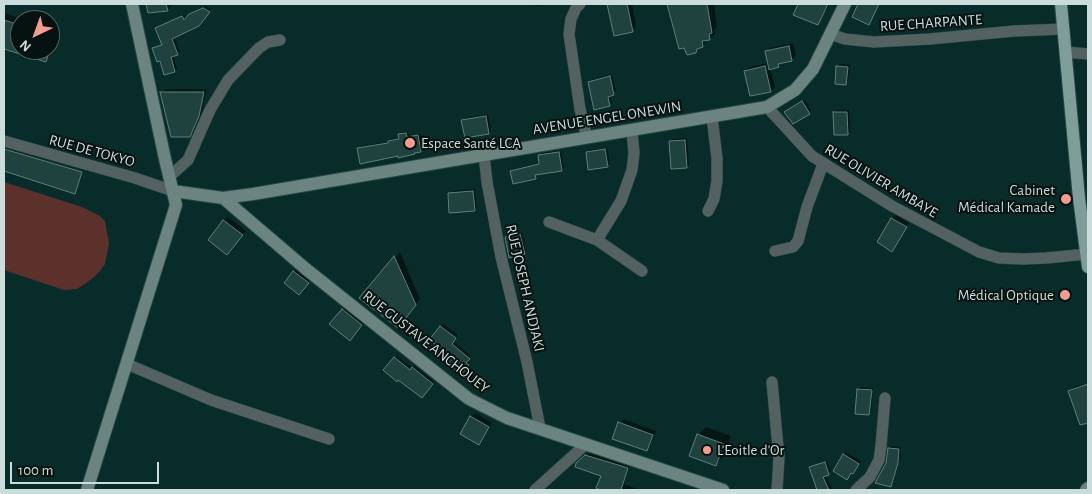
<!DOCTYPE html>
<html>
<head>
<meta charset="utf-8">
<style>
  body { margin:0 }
  #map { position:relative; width:1092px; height:494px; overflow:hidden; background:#082c29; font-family:"Alegreya Sans",sans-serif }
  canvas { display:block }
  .frame { position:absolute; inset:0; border:5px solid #cbddda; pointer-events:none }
  .north { position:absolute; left:10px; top:10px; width:50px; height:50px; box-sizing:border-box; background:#051210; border:1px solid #546361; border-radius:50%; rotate:222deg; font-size:14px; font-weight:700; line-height:20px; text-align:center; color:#cbddda }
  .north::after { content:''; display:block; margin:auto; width:18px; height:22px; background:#f59c91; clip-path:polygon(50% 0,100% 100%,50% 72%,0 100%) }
  .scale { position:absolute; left:10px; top:462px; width:149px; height:22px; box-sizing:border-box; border:2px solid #cbddda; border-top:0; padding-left:6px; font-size:15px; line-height:18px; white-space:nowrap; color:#cbddda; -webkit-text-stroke:4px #051210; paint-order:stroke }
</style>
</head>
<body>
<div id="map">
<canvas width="1092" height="494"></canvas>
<div class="frame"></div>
<div class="north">N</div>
<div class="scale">100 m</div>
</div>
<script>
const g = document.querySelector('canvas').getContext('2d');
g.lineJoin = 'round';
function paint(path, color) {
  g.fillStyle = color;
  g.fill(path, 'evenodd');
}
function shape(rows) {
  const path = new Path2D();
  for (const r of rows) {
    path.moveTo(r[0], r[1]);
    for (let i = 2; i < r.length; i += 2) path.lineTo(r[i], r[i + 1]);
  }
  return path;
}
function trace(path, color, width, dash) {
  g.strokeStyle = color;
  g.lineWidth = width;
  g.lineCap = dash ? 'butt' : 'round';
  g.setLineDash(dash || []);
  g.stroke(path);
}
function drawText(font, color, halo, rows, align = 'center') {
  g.font = font + ' "Alegreya Sans",sans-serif';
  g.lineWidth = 4;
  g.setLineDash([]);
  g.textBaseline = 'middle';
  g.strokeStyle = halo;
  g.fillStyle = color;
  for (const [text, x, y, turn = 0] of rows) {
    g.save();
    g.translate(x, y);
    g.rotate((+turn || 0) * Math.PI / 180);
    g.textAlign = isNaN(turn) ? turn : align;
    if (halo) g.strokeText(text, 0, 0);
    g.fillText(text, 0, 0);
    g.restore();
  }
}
paint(shape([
  [4,182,82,207,100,216,105,221,109,243,105,264,100,271,92,279,77,289,64,290,4,270]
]), '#5c312c');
paint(shape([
  [147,4,170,4,171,6,168,10,149,11],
  [535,4,549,4,535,6],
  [608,4,632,4,636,26,633,30],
  [669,4,714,4,717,27,714,30,715,34,695,52,669,13],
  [800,4,830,4,818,24,795,14],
  [206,6,211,9,201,22,174,37,180,51,173,55,177,68,174,71,161,60,153,49,163,44,157,28,185,15,187,18,193,12],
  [4,13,25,20,20,20,20,50,50,50,50,28,59,31,51,55,45,61,4,47],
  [793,43,796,56,792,59,782,62,778,66,770,68,775,87,771,91,751,95,746,71,749,67,768,63,766,52,770,48],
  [840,64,850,65,848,81,846,83,836,82,838,66],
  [612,74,616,91,610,95,612,103,609,105,589,82,592,80],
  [166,89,207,89,202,111,194,131,189,136,162,93],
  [805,100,811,111,809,113,785,112],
  [836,110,849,110,850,131,848,133,834,113],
  [488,114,491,131,489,133,466,137,463,120,465,118],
  [408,131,409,136,420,134,423,148,414,153,358,149,361,146,389,142,392,139,400,138,399,135,402,132],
  [687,138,689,165,687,167,670,142,672,139],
  [4,148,82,172,76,192,4,170],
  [607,148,610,163,607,166,587,153,589,150],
  [561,151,564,168,561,170,537,174,535,178,512,171,514,169,541,163,539,156,542,153],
  [475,189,477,207,475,210,449,194,452,191],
  [896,215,909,223,892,250,892,219],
  [228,217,246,231,231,250,224,221],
  [522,232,526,251,524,253,506,238,509,235],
  [400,252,420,299,403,321,361,298],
  [296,270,310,280,301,291,294,272],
  [345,307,364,322,352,337,343,309],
  [443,324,458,335,453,341,471,356,468,360,470,362,461,373,440,346,441,326],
  [397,356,413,368,415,366,434,381,424,394,395,358],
  [1088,383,1088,421,1081,424,1070,391,1074,387],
  [861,387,873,388,871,411,869,414,858,389],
  [475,413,492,423,479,443,471,417],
  [623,419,656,431,650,446,647,450,619,423],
  [706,427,731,436,724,456,716,464,698,435],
  [892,446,901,447,900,459,893,484,890,486,889,449],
  [846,452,861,461,853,473,834,471],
  [589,453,630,465,624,484,640,490,604,490,598,488,603,476,577,464],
  [827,461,831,471,825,475,833,490,815,490,817,487,811,468]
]), '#0007');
const building = shape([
  [146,4,166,4,168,11,148,13,146,4],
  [607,4,627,4,633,32,614,36,607,4],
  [667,4,707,4,712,33,709,34,710,40,702,41,703,47,697,49,696,53,687,55,684,48,679,49,667,4],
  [798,4,828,4,818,25,793,15,798,4],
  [858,4,879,4,869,25,852,17,858,4],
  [203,8,210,12,199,26,172,39,178,55,171,57,175,72,164,75,160,61,157,62,152,48,162,45,155,28,182,16,184,20,189,14,203,8],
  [4,20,20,25,20,50,50,50,46,62,4,49,4,20],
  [789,46,792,61,778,64,779,67,769,70,765,51,789,46],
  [765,66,771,92,750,96,744,71,765,66],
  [836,66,848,67,846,85,835,84,836,66],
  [610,76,614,95,608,97,610,106,594,110,588,82,610,76],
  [160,92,204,92,199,116,190,137,171,137,160,92],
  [802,101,810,114,793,124,784,112,802,101],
  [833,112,847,112,848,135,834,135,833,112],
  [486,116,489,134,465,138,461,120,486,116],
  [406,133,407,137,418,135,421,152,414,153,415,154,398,158,398,156,360,164,357,148,388,143,388,141,399,139,398,134,406,133],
  [685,140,687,168,671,169,669,141,685,140],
  [4,149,82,172,75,194,4,171,4,149],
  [605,149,608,167,588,170,586,152,605,149],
  [559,152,562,171,535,175,536,179,513,184,510,171,539,164,538,155,559,152],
  [473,191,475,211,449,213,448,193,473,191],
  [891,218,907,227,892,252,877,242,891,218],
  [223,220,243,235,227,255,208,240,223,220],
  [520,234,525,254,509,258,505,237,520,234],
  [394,256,416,305,398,328,359,298,394,256],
  [293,271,309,283,299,295,284,283,293,271],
  [342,309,362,325,350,341,329,324,342,309],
  [440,326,456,338,452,344,470,359,466,363,469,365,461,375,447,363,449,360,436,350,439,347,429,340,440,326],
  [394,357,410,370,412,367,433,384,422,398,398,380,397,382,383,370,394,357],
  [1088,384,1088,423,1080,425,1068,391,1088,384],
  [857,389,872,390,869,415,855,414,857,389],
  [470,416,489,427,479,445,460,434,470,416],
  [618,422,653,435,647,451,612,439,618,422],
  [697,434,724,444,716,466,689,456,697,434],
  [888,448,899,449,898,463,891,487,875,483,886,463,888,448],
  [843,454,859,464,853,474,851,473,847,480,833,471,843,454],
  [585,455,628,468,621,490,600,490,596,488,601,476,575,467,576,463,585,455],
  [825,462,829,475,823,477,829,490,817,490,809,467,825,462]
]);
paint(building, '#20423e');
trace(building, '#5d807b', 1);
const street = shape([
  [580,4,576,8,571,19,569,34,580,109,587,138],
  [830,34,845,39,874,42,930,39,1014,31,1064,29],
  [1065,52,1088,54],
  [767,107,812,156,892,206,979,252,999,258,1023,259,1046,258,1088,254],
  [4,141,135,178,173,191],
  [484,155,487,182,501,257,527,362,540,428],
  [169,177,188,160,210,110,228,80,259,48,268,42,280,40],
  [708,211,714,199,717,181,717,158,712,117],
  [549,222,597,240,621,201,632,170,634,153,632,131],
  [597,240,642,271],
  [775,251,793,247,798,241,807,207,823,164],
  [127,364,211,400,329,439],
  [772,382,779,458,777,490],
  [535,490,586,444],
  [856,490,870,477,879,460,881,446,885,398]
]);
const secondary = shape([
  [173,191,223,198,253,194,767,107,795,90,813,69,845,4],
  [223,198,306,269,469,399,507,418,723,490],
  [87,490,176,205,165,159,132,4],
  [1086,490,1088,488]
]);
const primary = shape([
  [1061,4,1079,198,1088,267]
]);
trace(street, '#274845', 12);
trace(secondary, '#274845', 14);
trace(primary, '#274845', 14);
trace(street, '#536260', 11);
trace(secondary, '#6c8480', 12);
trace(primary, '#7f9e99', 12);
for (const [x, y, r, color] of [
  [410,143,6,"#f59c91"],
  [1066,199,6,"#f59c91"],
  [1065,295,6,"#f59c91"],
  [707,450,5,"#f59c91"]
]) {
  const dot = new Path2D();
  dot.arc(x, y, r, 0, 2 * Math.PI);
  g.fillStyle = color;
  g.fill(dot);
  trace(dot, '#051210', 2);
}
drawText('15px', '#cbddda', '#051210', [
  ["RUE CHARPANTE",931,23,-4],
  ["AVENUE ENGEL ONEWIN",607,118,-9],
  ["RUE DE TOKYO",92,151,15],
  ["RUE OLIVIER AMBAYE",881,181,31],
  ["RUE JOSEPH ANDJAKI",525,288,77],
  ["RUE GUSTAVE ANCHOUEY",426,342,38]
]);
drawText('15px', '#cbddda', '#051210', [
  ["Espace Santé LCA",421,143],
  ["Cabinet",1055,190,"right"],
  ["Médical Kamade",1055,207,"right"],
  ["Médical Optique",1054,295,"right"],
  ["L'Eoitle d'Or",717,450]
], 'left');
</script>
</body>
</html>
